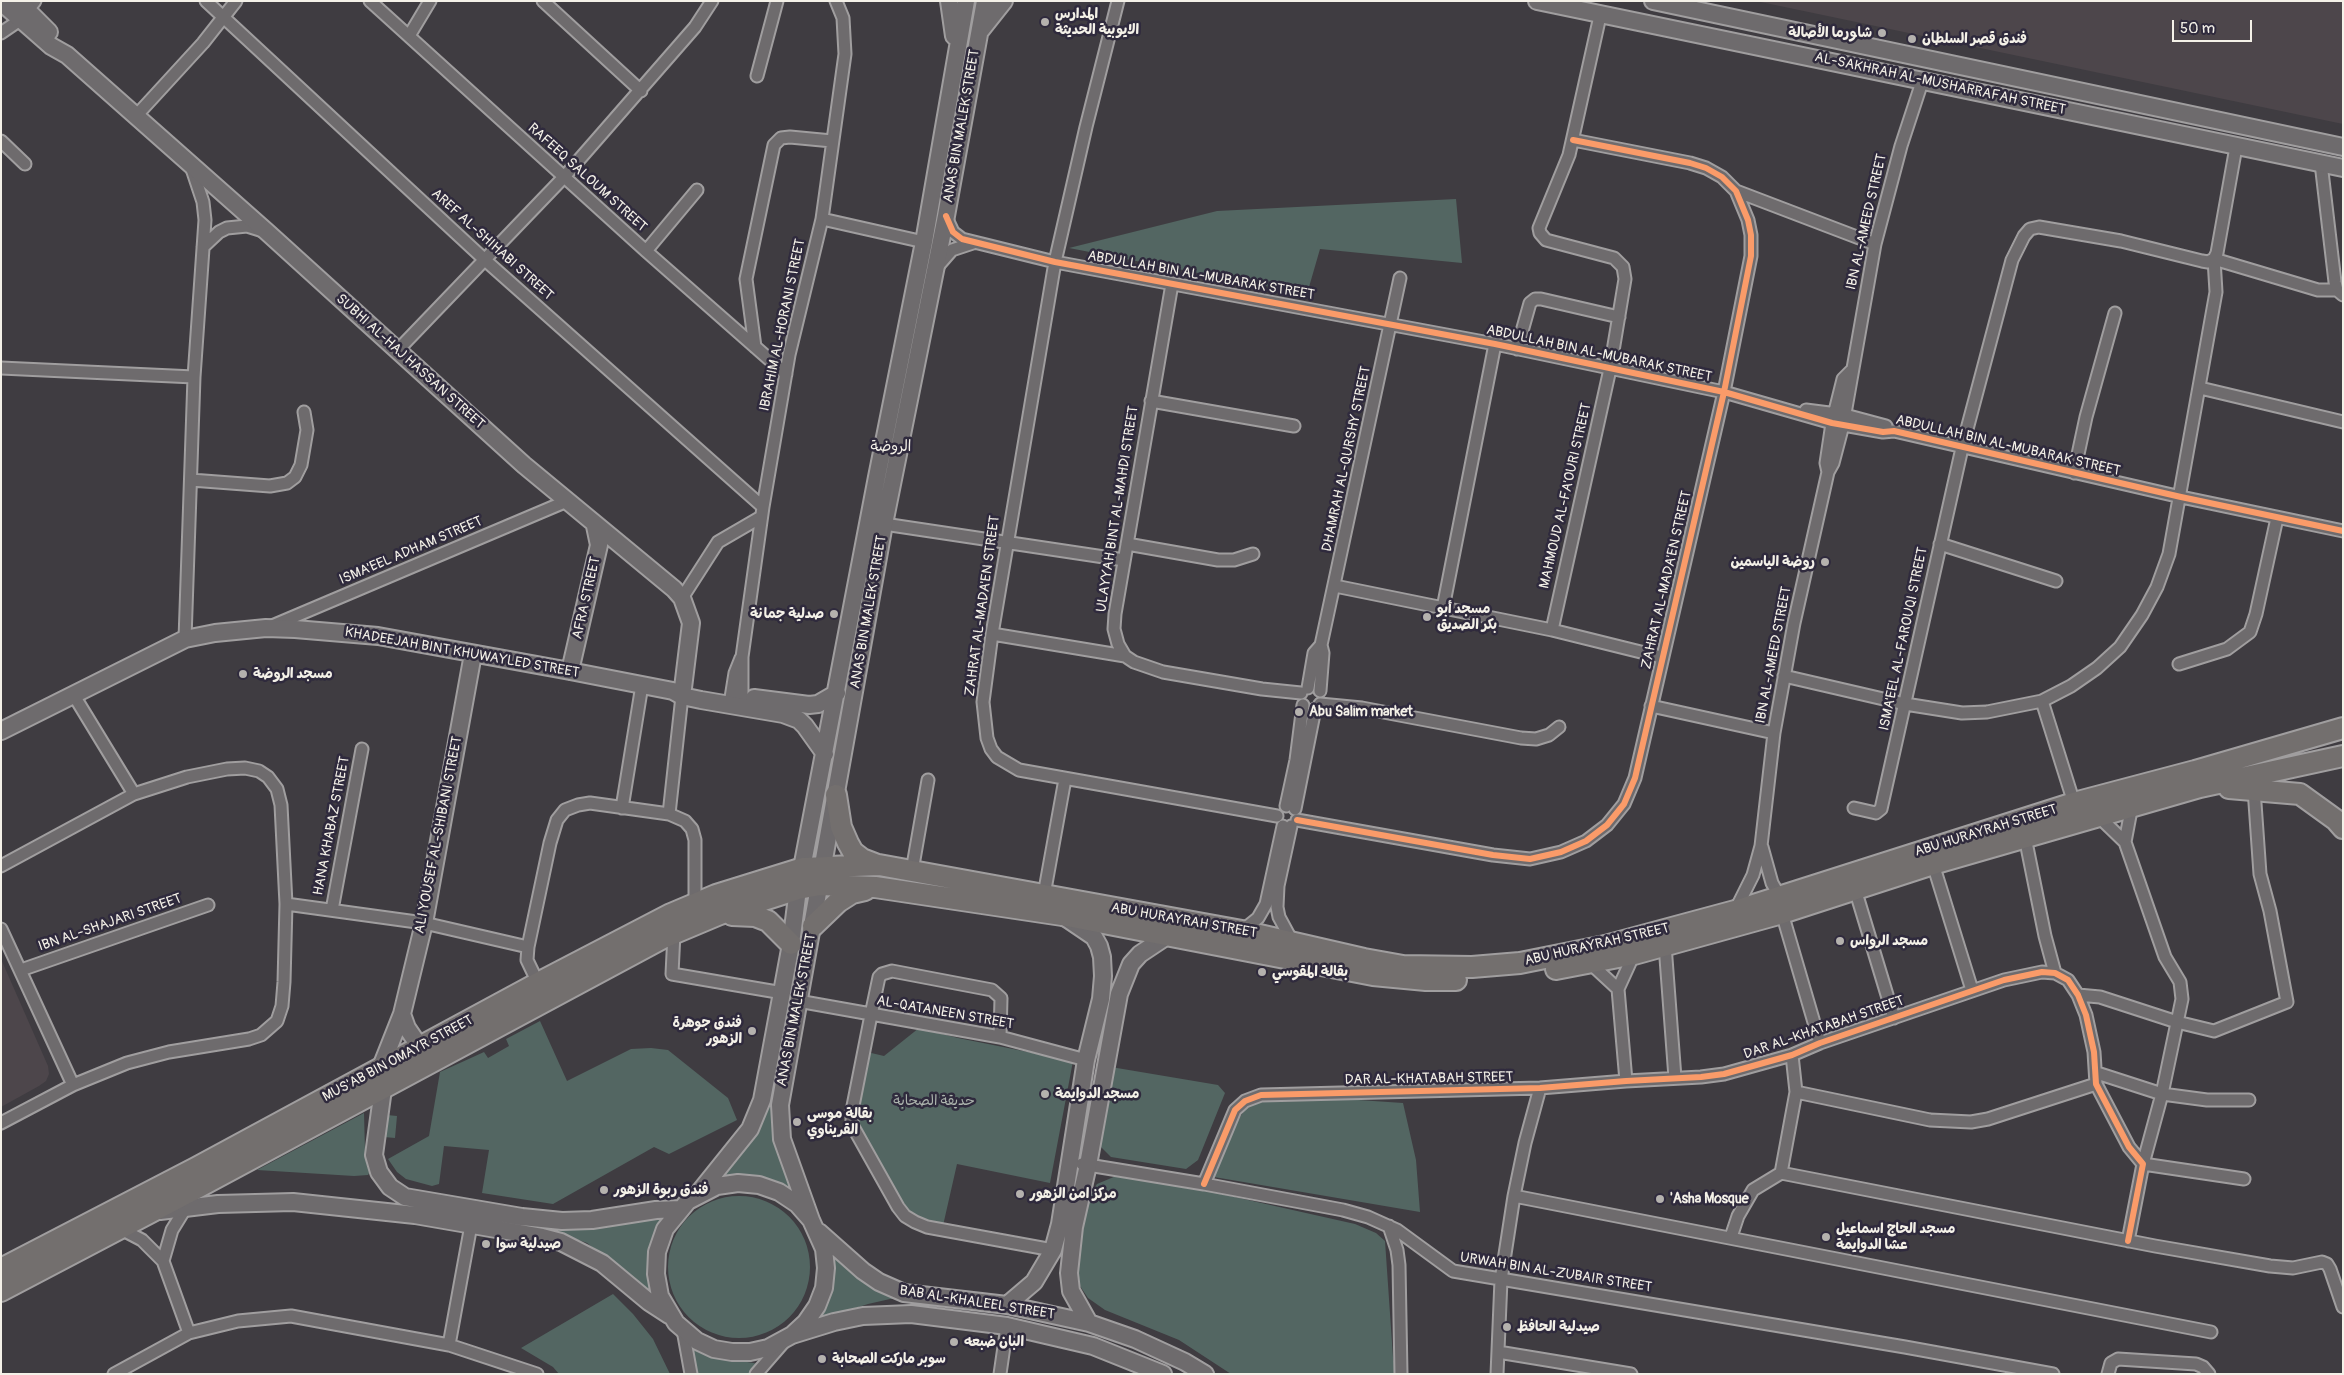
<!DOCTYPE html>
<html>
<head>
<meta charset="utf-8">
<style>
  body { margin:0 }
  #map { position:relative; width:2344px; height:1375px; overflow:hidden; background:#3f3c41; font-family:Pangolin,sans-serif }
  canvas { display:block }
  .frame { position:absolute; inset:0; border:2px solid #f4f1e8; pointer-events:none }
  .scale { position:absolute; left:2172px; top:20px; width:80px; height:22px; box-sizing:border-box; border:2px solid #f4f1e8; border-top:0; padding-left:6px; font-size:15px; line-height:18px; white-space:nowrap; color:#f4f1e8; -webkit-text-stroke:4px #2f2a3d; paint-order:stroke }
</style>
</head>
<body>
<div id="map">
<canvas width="2344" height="1375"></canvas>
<div class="frame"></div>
<div class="scale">50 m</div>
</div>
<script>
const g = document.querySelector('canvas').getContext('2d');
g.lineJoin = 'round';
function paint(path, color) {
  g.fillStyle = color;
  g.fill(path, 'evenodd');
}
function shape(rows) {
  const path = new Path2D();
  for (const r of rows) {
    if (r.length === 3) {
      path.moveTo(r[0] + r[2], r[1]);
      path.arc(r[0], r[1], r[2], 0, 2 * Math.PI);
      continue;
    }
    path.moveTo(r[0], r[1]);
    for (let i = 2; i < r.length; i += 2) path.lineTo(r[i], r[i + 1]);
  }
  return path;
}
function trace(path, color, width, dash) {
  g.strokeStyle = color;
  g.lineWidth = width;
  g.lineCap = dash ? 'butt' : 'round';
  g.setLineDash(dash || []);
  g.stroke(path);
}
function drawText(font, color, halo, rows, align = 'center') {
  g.font = font + ' Pangolin,"Playpen Sans Arabic",sans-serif';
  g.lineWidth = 5;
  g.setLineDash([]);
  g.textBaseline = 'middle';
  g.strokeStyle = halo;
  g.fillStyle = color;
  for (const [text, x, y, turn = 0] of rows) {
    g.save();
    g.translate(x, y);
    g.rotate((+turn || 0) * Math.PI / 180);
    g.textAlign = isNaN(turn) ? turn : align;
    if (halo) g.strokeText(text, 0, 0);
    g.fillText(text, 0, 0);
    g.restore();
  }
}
paint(shape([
  [1756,1,2343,1,2343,124],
  [1,959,48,1066,49,1074,46,1081,39,1086,1,1107]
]), '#4d464b');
paint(shape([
  [1456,199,1462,263,1320,249,1307,294,1069,248,1217,211],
  [540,1021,567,1081,631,1049,651,1048,668,1050,728,1098,737,1120,669,1154,654,1147,553,1204,482,1193,489,1150,444,1146,439,1184,432,1186,406,1179,397,1172,388,1159,429,1136,440,1072,484,1052,488,1058,509,1046,506,1039],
  [919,1028,958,1038,1073,1061,1050,1183,957,1164,942,1230,895,1209,855,1117,867,1052,884,1056],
  [1111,1067,1218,1085,1225,1093,1198,1160,1186,1169,1111,1157,1101,1147,1099,1134],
  [771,1089,773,1126,796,1194,775,1182,754,1177,714,1182],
  [1314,1097,1403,1103,1416,1160,1420,1212,1214,1177,1233,1128,1247,1106,1265,1100],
  [364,1113,365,1151,371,1170,368,1175,354,1176,257,1170],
  [387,1115,397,1116,395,1138,384,1137],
  [1116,1176,1208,1191,1355,1224,1376,1233,1385,1241,1393,1357,1397,1374,1231,1374,1179,1340,1105,1310,1088,1298,1076,1280,1078,1248,1087,1198,1097,1184],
  [739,1267,71],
  [664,1213,650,1245,649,1262,657,1299,587,1243,542,1227],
  [829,1247,903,1299,890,1299,868,1304,815,1321],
  [613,1294,633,1314,653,1339,670,1374,559,1374,553,1367,521,1348],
  [691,1346,712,1356,759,1364,750,1374,698,1374]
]), '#536662');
const street = shape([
  [206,1,485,260,763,507],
  [370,1,646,251,786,374],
  [543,1,641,91],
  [1118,1,1086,127,1055,262,992,634,983,702,987,738,991,749,997,757,1019,770,1277,816],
  [1,33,20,20,35,1],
  [409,36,430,1],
  [757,76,777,1],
  [136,116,203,43,236,1],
  [1,141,25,164],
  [2321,163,2335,282,2337,290,2343,295],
  [1736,191,1875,244],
  [946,217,953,232,962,239,1055,262,1495,344,1724,392,1832,423,1883,432,1894,431,2181,497,2343,531],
  [822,219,924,242],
  [203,247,219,232,227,228,247,226,263,231],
  [646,251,697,190],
  [938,266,952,250,973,243],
  [1172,284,1115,614,1114,629,1118,644,1125,656,1134,662,1163,672,1262,689,1301,693],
  [755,347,746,279,774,145,781,138,790,137,832,141],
  [1517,349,1530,303,1535,299,1541,299,1619,317],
  [397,351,564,177,695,27,712,1],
  [1,368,194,377],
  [2200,388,2343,422],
  [1151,401,1294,426],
  [1806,410,1845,415,1886,426],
  [1828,472,1826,463,1832,423,1843,379,1851,371],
  [2074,473,2086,417,2115,313],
  [191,480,270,486,287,483,295,477,301,465,307,430,304,412],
  [884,524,1124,560],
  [1127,544,1218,560,1234,560,1253,554],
  [1940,544,2056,581],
  [1335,586,1552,630,1661,657],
  [682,598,718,542,761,517],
  [1443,608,1495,344],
  [272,626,567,501],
  [1552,630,1610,369,1625,279,1623,267,1614,258,1546,240,1540,233,1539,228,1569,155,1600,16],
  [992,634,1125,656],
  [185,639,194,377,205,220,203,202,192,169],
  [2179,664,2227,649,2250,632,2256,614,2277,518],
  [1784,676,1905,704,1962,713,1987,712,2042,701,2071,686,2097,668,2120,647,2142,615,2157,587,2169,554,2216,292,2214,259,2217,253,2236,147],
  [1308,688,1314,653,1321,645],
  [1320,691,1323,653,1321,645,1400,278],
  [73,694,134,794],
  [2042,701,2074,803],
  [730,704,735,673,741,658],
  [1320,704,1362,708,1521,738,1536,739,1549,735,1559,727],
  [742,706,742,657,763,507,789,355,822,219,845,54,843,18,836,1],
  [1651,706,1774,733],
  [2132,805,2125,842,2165,957,2180,982,2182,999,2162,1094,2143,1164,2244,1179],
  [1286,806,1296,760,1303,705],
  [622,808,642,685],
  [1854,808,1876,813,1881,809,1962,448,2012,260,2024,236,2030,229,2039,227,2121,241,2202,261,2208,262,2214,259,2318,290,2337,290],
  [1295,809,1315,709],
  [669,814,682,696],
  [2097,815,2125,842],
  [1297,820,1493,855,1530,859,1561,852,1586,841,1607,825,1624,804,1635,778,1724,392,1751,256,1751,235,1748,220,1736,191,1722,177,1706,168,1690,163,1573,140],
  [1291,826,1278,886,1277,907,1279,917,1292,941],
  [2025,837,2045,936,2055,973],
  [1762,847,1772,883,1780,897],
  [1933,864,1972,990],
  [1,866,134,794,187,777,227,769,245,768,259,771,268,777,277,789,281,805,286,904,284,982,282,1006,277,1021,261,1035,249,1039,169,1052,127,1063,73,1085,1,1123],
  [912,871,928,780],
  [1855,889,1894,1018],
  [1044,895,1065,779],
  [286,904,424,923,528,947],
  [332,910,362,749],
  [1735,911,1753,875,1761,846,1774,733,1794,623,1828,472,1833,463,1843,425,1875,244,1901,146,1922,82],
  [1782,913,1820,1043],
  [1,929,73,1085],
  [1242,931,1258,918,1266,904,1283,826],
  [674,933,672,974,783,993],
  [1665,945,1675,1078],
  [1591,964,1618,989],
  [21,970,208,905],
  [538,983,527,960,528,947,550,843,557,820,565,810,578,805,590,803,669,814,685,821,692,829,695,840,695,903],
  [2078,995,2100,997,2177,1022,2214,1031,2287,1002,2270,911,2260,874,2254,789],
  [798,1001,1000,1037,1086,1060],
  [1000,1037,1001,998,992,990,892,971,882,974,879,977,871,1015,852,1111,852,1125,898,1207,905,1216,915,1222,927,1227,1053,1250],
  [2097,1073,2162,1094,2207,1100,2249,1100],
  [1626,1081,1618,989,1634,954],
  [1796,1092,1930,1120,1971,1122,1988,1119,2096,1084],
  [1082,1164,1204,1184,1343,1210,1368,1217,1397,1230,1453,1271,1905,1347,2053,1374],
  [1781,1173,2155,1246,2270,1266,2293,1268,2322,1262,2327,1264,2330,1269,2343,1307],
  [1204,1184,1235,1110,1245,1101,1261,1095,1540,1088,1626,1081,1701,1077,1724,1074,1792,1055,1820,1043,2004,980,2042,972,2055,973,2068,980,2078,995,2086,1015,2094,1052,2096,1084,2129,1147,2143,1164,2128,1241],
  [1514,1196,2211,1332],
  [1389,1226,1397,1250,1399,1265,1401,1374],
  [121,1229,142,1240,163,1261,189,1333],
  [1731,1237,1738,1216,1753,1190,1781,1173,1796,1092,1792,1055],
  [163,1261,172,1230,188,1204],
  [683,1330,691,1374],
  [449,1345,471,1225],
  [1498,1352,1631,1374],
  [114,1374,189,1333,238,1321,291,1316,449,1345,537,1374],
  [756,1374,783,1343],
  [1000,1374,1007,1326],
  [1497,1374,1501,1280,1514,1196,1525,1143,1540,1088],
  [2108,1374,2111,1363,2118,1359,2196,1364,2203,1367,2209,1374]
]);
const secondary = shape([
  [18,1,49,32],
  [949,1,954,36],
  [1537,1,2343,168],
  [1653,1,2343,147],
  [1,2,51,46,67,55,267,232,524,465,674,589,682,598,691,623,682,696],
  [981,30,1004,1],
  [570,671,599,545,595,526],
  [754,698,809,705,818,704,837,693],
  [1,731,185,639,215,633,266,628,295,629,378,636,570,671,673,691,682,696,701,700,783,714,799,720,805,726,825,754],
  [402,1014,407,1028,420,1047],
  [381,1067,402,1014,424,923,473,654],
  [383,1089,374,1155,379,1172,390,1187,405,1197,522,1217,562,1221,592,1220,656,1210,680,1209],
  [697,1195,750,1129,762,1100,791,944,798,889,877,477,924,242,966,1],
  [160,1211,218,1204,293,1202,415,1215,542,1237,561,1242,602,1263,649,1302,669,1315],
  [811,1220,782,1139,780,1105,884,524,946,216,985,1],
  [819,1232,863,1271,879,1282,904,1293,1007,1305,1089,1323,1135,1339,1185,1362,1205,1374],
  [1007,1305,1034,1282,1053,1250,1060,1224,1086,1060,1101,999,1103,976,1102,957,1099,946,1094,937,1066,918],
  [1089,1323,1071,1291,1069,1273,1074,1227,1088,1165,1119,994,1131,964,1140,954,1167,936],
  [792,1335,806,1322,817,1306,824,1288,826,1268,824,1249,811,1220,797,1204,779,1192,759,1185,738,1183,717,1186,688,1201,665,1229,657,1252,656,1274,660,1296,676,1323,697,1341,714,1349,732,1352,750,1352,768,1348,792,1335,834,1322,863,1316,911,1314,1007,1326,1093,1346,1163,1374]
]);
const highway = shape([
  [2229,788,2300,794,2336,820,2343,828],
  [836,795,841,827,848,843,853,852,862,859,875,864],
  [732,915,755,916,768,921,791,944],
  [813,926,838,902,852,893,865,890],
  [1556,969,1634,954,1782,913,1933,864,2200,787,2343,756],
  [1,1269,196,1168,538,983,671,914,716,895,803,868,879,865,1242,931,1364,959,1403,966,1472,967,1520,963,1605,946,1735,911,2074,803,2195,771,2343,728],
  [1,1291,199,1187,663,938,720,914,798,889,820,885,875,887,1062,915,1373,975,1426,980,1456,980]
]);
trace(street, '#a09e9f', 15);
trace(secondary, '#a09e9f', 20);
trace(highway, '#a09e9f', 24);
trace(street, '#6e6b6d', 11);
trace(secondary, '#6e6b6d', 16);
trace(highway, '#736f6e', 20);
trace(shape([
  [946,216,953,232,962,239,1055,262,1495,344,1724,392,1832,423,1883,432,1894,431,2181,497,2343,531],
  [1297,820,1493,855,1530,859,1561,852,1586,841,1607,825,1624,804,1635,778,1724,392,1751,256,1751,235,1748,220,1736,191,1722,177,1706,168,1690,163,1573,140],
  [1204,1184,1235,1110,1245,1101,1261,1095,1540,1088,1626,1081,1701,1077,1724,1074,1792,1055,1820,1043,2004,980,2042,972,2055,973,2068,980,2078,995,2086,1015,2094,1052,2096,1084,2129,1147,2143,1164,2128,1241]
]), '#fa9b69', 6);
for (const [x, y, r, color] of [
  [1045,22,5,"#b5b2ae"],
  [1882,33,5,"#b5b2ae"],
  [1912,39,5,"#b5b2ae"],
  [1825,562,5,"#b5b2ae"],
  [834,614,5,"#b5b2ae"],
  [1427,617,5,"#b5b2ae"],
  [243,674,5,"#b5b2ae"],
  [1299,712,5,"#b5b2ae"],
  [1840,941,5,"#b5b2ae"],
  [1262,972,5,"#b5b2ae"],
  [752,1031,5,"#b5b2ae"],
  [1045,1094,5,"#b5b2ae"],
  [797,1122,5,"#b5b2ae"],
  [604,1190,5,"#b5b2ae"],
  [1020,1194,5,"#b5b2ae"],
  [1660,1199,5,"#b5b2ae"],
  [1826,1237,5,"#b5b2ae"],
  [486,1244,5,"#b5b2ae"],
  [1507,1327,5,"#b5b2ae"],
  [954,1342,5,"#b5b2ae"],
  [822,1359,5,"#b5b2ae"]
]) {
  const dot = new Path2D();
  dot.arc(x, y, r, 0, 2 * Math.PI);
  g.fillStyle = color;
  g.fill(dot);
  trace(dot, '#2f2a3d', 2);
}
drawText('bold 14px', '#f4f1e8', '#2f2a3d', [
  ["المدارس",1055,14],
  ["الايوبية الحديثة",1055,30],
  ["شاورما الأصالة",1872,33,"right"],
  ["فندق قصر السلطان",1922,39],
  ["روضة الياسمين",1815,562,"right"],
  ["مسجد أبو",1437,609],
  ["بكر الصديق",1437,625],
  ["صدلية جمانة",824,614,"right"],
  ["مسجد الروضة",253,674],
  ["Abu Salim market",1309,712],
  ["مسجد الرواس",1850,941],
  ["بقالة المقوسي",1272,972],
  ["فندق جوهرة",742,1023,"right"],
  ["الزهور",742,1039,"right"],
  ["مسجد الدوايمة",1055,1094],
  ["بقالة موسى",807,1114],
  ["القريناوي",807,1130],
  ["فندق ربوة الزهور",614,1190],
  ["مركز امن الزهور",1030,1194],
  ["'Asha Mosque",1670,1199],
  ["مسجد الحاج اسماعيل",1836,1229],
  ["عشا الدوايمة",1836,1245],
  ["صيدلية سوا",496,1244],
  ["صيدلية الحافظ",1517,1327],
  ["البان ضبعه",964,1342],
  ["سوبر ماركت الصحابة",832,1359]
], 'left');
drawText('14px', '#f4f1e8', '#2f2a3d', [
  ["AL-SAKHRAH AL-MUSHARRAFAH STREET",1940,84,12],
  ["ANAS BIN MALEK STREET",962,126,-80],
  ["RAFEEQ SALOUM STREET",587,178,42],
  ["IBN AL-AMEED STREET",1867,222,-77],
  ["AREF AL-SHIHABI STREET",492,245,42],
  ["ABDULLAH BIN AL-MUBARAK STREET",1201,276,10],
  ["IBRAHIM AL-HORANI STREET",783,325,-78],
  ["ABDULLAH BIN AL-MUBARAK STREET",1599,354,12],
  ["SUBHI AL-HAJ HASSAN STREET",410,362,42],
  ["ABDULLAH BIN AL-MUBARAK STREET",2008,446,13],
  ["DHAMRAH AL-QURSHY STREET",1347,459,-78],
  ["MAHMOUD AL-FA'OURI STREET",1566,496,-77],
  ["ULAYYAH BINT AL-MAHDI STREET",1118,509,-81],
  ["ISMA'EEL ADHAM STREET",411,551,-23],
  ["ZAHRAT AL-MADA'EN STREET",1667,580,-77],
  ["AFRA STREET",587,598,-77],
  ["ZAHRAT AL-MADA'EN STREET",983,606,-82],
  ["ANAS BIN MALEK STREET",869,612,-80],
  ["ISMA'EEL AL-FAROUQI STREET",1904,639,-78],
  ["KHADEEJAH BINT KHUWAYLED STREET",462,653,10],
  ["IBN AL-AMEED STREET",1774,655,-79],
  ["HANA KHABAZ STREET",332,826,-79],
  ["ABU HURAYRAH STREET",1986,831,-17],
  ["ALI YOUSEF AL-SHIBANI STREET",439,835,-79],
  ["ABU HURAYRAH STREET",1184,921,10],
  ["IBN AL-SHAJARI STREET",110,923,-19],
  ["ABU HURAYRAH STREET",1597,945,-13],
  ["ANAS BIN MALEK STREET",797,1010,-79],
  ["AL-QATANEEN STREET",945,1013,10],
  ["DAR AL-KHATABAH STREET",1824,1028,-19],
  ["MUS'AB BIN OMAYR STREET",398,1059,-28],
  ["DAR AL-KHATABAH STREET",1429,1079,-1],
  ["URWAH BIN AL-ZUBAIR STREET",1556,1273,9],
  ["BAB AL-KHALEEL STREET",977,1303,9]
]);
drawText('14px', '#adb5ae', '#2f2a3d', [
  ["حديقة الصحابة",934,1101]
]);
drawText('15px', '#f4f1e8', '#2f2a3d', [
  ["الروضة",891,447]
]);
</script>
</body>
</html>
